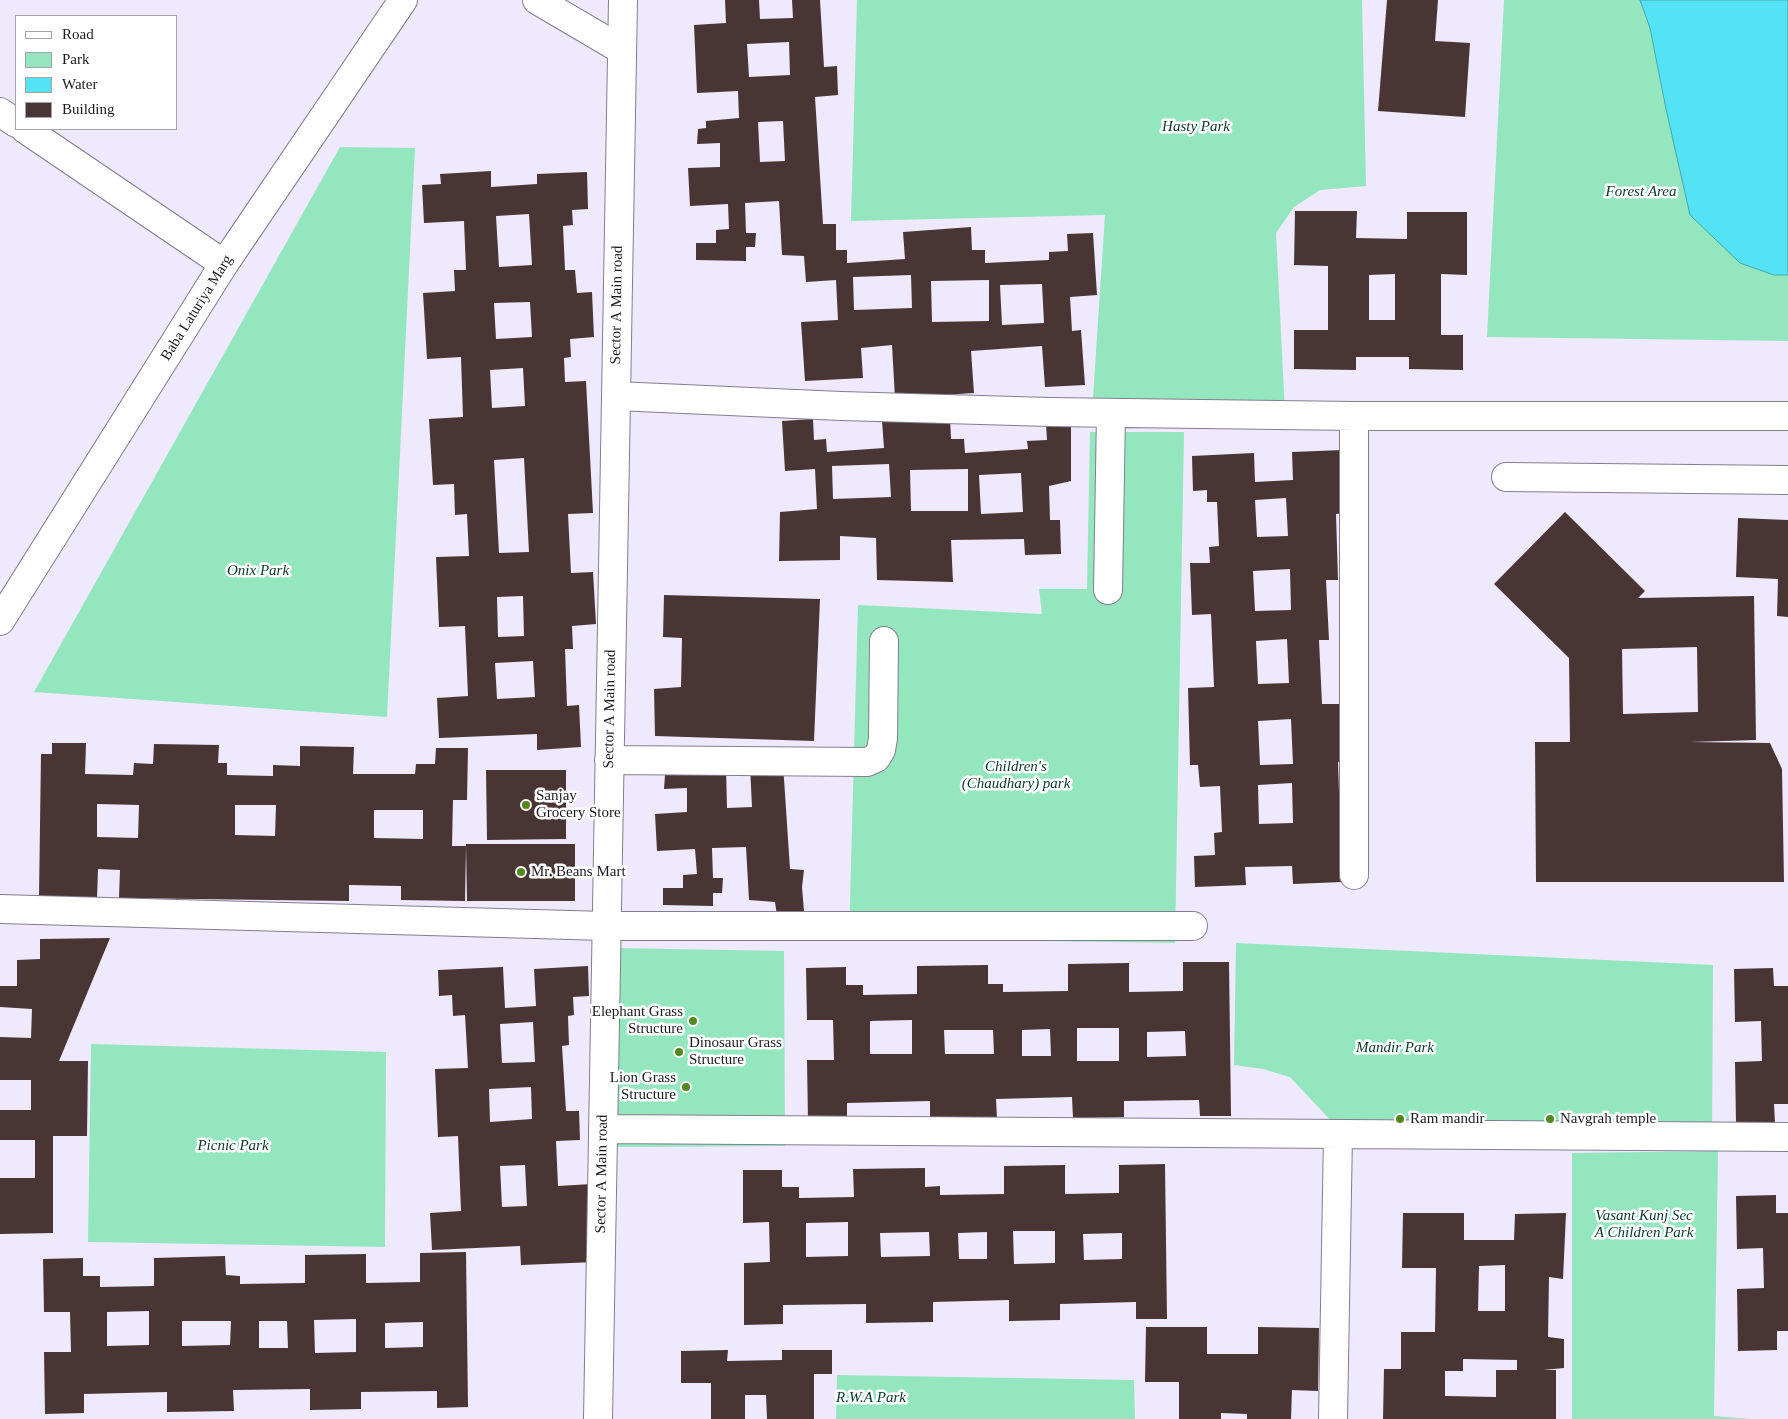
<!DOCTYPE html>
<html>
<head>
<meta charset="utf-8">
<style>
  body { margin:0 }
  #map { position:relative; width:1788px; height:1419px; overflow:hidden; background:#efe9fe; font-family:Georgia,serif }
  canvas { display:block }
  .legend { position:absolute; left:15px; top:15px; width:162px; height:115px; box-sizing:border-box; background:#fff; border:1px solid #a4a3a6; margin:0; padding:6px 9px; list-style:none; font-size:15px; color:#1c1a21 }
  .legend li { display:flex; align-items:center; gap:10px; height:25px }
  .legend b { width:25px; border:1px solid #a4a3a6 }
</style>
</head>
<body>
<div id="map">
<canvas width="1788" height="1419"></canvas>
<ul class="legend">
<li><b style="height:6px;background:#fff"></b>Road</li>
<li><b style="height:14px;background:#94e6be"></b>Park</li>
<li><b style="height:14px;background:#54e3f4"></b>Water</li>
<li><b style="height:14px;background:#493534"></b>Building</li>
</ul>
</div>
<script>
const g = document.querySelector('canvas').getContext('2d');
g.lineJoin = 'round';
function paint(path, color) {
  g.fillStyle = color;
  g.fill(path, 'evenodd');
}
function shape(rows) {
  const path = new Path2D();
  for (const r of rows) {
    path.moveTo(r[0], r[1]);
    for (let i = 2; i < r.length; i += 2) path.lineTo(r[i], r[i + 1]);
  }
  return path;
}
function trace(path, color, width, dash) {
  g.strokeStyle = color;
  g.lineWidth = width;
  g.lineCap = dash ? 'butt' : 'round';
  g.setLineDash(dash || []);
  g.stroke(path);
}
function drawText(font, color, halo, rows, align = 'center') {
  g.font = font + ' Georgia,serif';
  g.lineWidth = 5;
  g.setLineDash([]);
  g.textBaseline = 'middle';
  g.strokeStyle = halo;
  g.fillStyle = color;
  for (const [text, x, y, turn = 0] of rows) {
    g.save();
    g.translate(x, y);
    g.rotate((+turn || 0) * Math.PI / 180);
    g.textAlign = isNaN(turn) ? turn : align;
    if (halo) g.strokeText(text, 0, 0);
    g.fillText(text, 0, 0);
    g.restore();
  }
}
paint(shape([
  [857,0,1362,0,1366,186,1320,190,1294,207,1276,233,1285,413,1092,413,1105,215,851,221],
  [1504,0,1788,0,1788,341,1487,337],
  [340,147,415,148,387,717,34,692],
  [1090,432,1184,432,1175,943,849,938,858,605,1042,614,1039,589,1087,589],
  [1236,943,1713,965,1712,1144,1353,1144,1290,1077,1263,1069,1234,1065],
  [615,948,784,951,785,1146,615,1147],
  [91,1044,386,1052,385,1247,88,1242],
  [1718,1151,1714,1416,1752,1419,1572,1419,1572,1153],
  [837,1375,1134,1380,1135,1419,836,1419]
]), '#94e6be');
const water = shape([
  [1640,0,1788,0,1788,275,1774,275,1740,263,1690,215,1666,109,1650,28,1640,0]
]);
paint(water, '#54e3f4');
trace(water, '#43a7b5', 1);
paint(shape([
  [725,0,759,0,760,19,793,18,792,0,820,0,824,67,837,66,838,95,815,97,823,224,836,224,836,250,847,250,847,263,905,259,903,232,971,227,972,250,985,250,985,263,1049,260,1049,252,1068,251,1067,234,1093,233,1097,295,1070,297,1072,331,1081,330,1085,385,1045,387,1042,346,971,351,974,393,895,398,892,345,861,348,863,378,805,381,801,322,838,320,836,280,806,282,804,256,782,255,779,201,745,203,746,233,756,233,755,247,746,247,746,261,696,260,696,243,716,243,716,230,729,229,728,204,690,206,688,168,720,167,720,143,697,144,698,129,706,128,706,121,739,118,738,91,697,93,694,25,726,23],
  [789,42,790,75,749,77,747,44],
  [783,121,785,161,760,162,758,122],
  [911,275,912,308,854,310,853,277],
  [989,280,989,321,932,322,931,281],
  [1042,284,1044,323,1002,325,1000,285],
  [1387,0,1438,0,1435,41,1470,43,1465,117,1378,111],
  [491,171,491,187,537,184,537,174,587,172,588,209,572,210,573,225,563,226,565,270,575,270,577,293,592,292,594,337,570,339,571,357,564,358,565,382,586,381,593,513,568,514,571,573,593,572,596,624,572,626,573,649,565,649,567,706,579,705,581,747,537,750,537,734,439,738,437,698,468,696,465,626,439,627,436,557,469,556,467,514,455,515,454,484,433,485,429,419,463,417,461,357,427,359,423,293,455,291,454,270,466,270,464,221,424,223,422,185,441,184,440,174],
  [529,214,532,265,499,267,496,216],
  [530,302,532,337,496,339,494,303],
  [523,368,525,406,492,408,490,370],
  [524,458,529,552,499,553,494,460],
  [523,596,524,636,498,637,497,597],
  [533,661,535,697,497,699,495,663],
  [1295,211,1357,211,1356,238,1407,239,1407,212,1467,212,1467,275,1441,274,1441,335,1463,335,1463,370,1409,369,1409,357,1356,357,1356,370,1294,369,1294,330,1328,330,1328,266,1294,265],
  [1395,274,1395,320,1369,320,1369,275],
  [950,417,951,439,964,439,965,453,1028,449,1027,441,1047,440,1046,424,1071,422,1071,481,1049,486,1050,520,1060,520,1061,554,1025,555,1024,539,951,540,953,582,877,580,876,538,840,536,840,560,779,561,780,512,817,509,815,469,785,471,782,421,813,419,814,440,826,439,827,452,884,448,882,421],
  [889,464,891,497,833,499,832,466],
  [968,469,968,511,911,511,910,470],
  [1021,473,1023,512,981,514,979,475],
  [1343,450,1345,513,1336,514,1338,580,1326,580,1329,640,1319,640,1322,704,1343,704,1345,761,1338,762,1342,882,1293,884,1292,866,1245,867,1246,885,1195,887,1194,856,1215,855,1214,833,1222,832,1220,786,1200,787,1198,765,1190,765,1188,688,1214,687,1211,614,1192,615,1190,563,1210,563,1209,547,1219,546,1217,502,1207,502,1207,490,1193,491,1192,456,1254,453,1255,482,1293,480,1292,452],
  [1286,498,1288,536,1257,537,1255,500],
  [1290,569,1291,610,1255,611,1253,571],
  [1287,639,1289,683,1258,684,1256,641],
  [1291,719,1293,764,1260,765,1258,721],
  [1292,783,1293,823,1259,824,1258,785],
  [1565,512,1645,591,1638,598,1754,596,1756,740,1690,742,1770,743,1782,769,1784,882,1536,882,1535,742,1570,742,1569,658,1494,584],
  [1697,647,1698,712,1623,714,1622,649],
  [1738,518,1788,520,1788,617,1777,616,1778,579,1736,577],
  [664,595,820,599,814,741,655,736,654,689,681,687,682,638,663,637],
  [52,743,86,743,85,774,133,775,134,763,153,764,154,744,219,745,218,763,227,763,227,775,273,776,273,765,300,766,300,746,354,747,353,774,415,774,416,764,435,764,436,748,468,748,467,800,453,800,452,846,466,846,465,901,401,900,401,886,349,885,349,901,119,898,120,870,98,869,97,898,39,897,41,754,52,754],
  [97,804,139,805,138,838,97,837],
  [235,805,276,805,275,836,235,835],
  [374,810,423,810,423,839,374,838],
  [783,764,790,869,804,870,802,887,805,923,778,923,775,902,749,900,746,847,712,848,713,878,723,878,722,893,713,893,713,906,663,905,663,888,683,888,683,875,697,874,695,849,657,851,655,814,687,812,687,788,664,789,665,775,672,773,673,766],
  [750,766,752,807,727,808,726,767],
  [486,770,566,770,566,839,487,840],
  [466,844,575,844,575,901,467,901],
  [110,938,59,1061,88,1061,87,1136,53,1136,53,1233,0,1234,0,1178,35,1178,35,1140,0,1140,0,1110,31,1110,31,1080,0,1080,0,1037,31,1038,32,1009,0,1007,0,986,17,986,17,960,40,959,40,939],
  [1183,962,1229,962,1231,1116,1200,1116,1199,1100,1124,1101,1124,1117,1073,1118,1072,1097,996,1099,997,1119,930,1120,930,1101,847,1103,847,1122,808,1122,807,1060,834,1060,833,1020,807,1020,806,968,846,967,846,985,863,985,863,995,917,994,917,966,988,965,988,984,1003,984,1003,992,1068,991,1068,964,1129,963,1129,992,1183,991],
  [912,1020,912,1054,870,1054,870,1021],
  [1077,1028,1119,1028,1119,1061,1077,1061],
  [1050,1029,1051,1056,1022,1056,1022,1030],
  [944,1030,993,1030,994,1054,945,1054],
  [1185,1031,1186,1056,1147,1057,1147,1032],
  [588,966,589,996,573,997,574,1015,568,1016,569,1045,562,1046,566,1111,579,1111,580,1140,556,1141,558,1186,592,1184,596,1262,521,1265,520,1246,432,1250,430,1213,461,1211,458,1136,438,1137,435,1069,468,1068,465,1015,453,1016,452,995,439,996,438,970,503,967,505,1008,536,1006,534,969],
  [533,1022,535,1062,502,1063,500,1024],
  [531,1087,532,1119,490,1122,489,1089],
  [525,1165,527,1206,502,1207,500,1166],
  [1773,968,1774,986,1788,986,1788,1104,1774,1104,1775,1123,1736,1123,1735,1062,1762,1061,1761,1021,1735,1022,1734,969],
  [1165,1164,1167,1319,1136,1319,1136,1302,1060,1304,1060,1320,1009,1321,1009,1300,933,1302,933,1322,866,1323,866,1304,783,1305,783,1324,744,1325,744,1263,770,1262,769,1222,743,1223,743,1170,782,1170,782,1187,799,1187,799,1198,854,1197,853,1169,925,1168,925,1187,940,1186,940,1195,1004,1194,1004,1166,1065,1165,1065,1194,1119,1193,1119,1165],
  [848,1222,848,1256,806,1257,806,1223],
  [1013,1231,1055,1231,1055,1263,1014,1264],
  [929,1232,930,1256,881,1257,880,1233],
  [987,1232,987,1259,959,1259,958,1233],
  [1122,1233,1122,1259,1084,1260,1083,1234],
  [1776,1195,1776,1213,1788,1213,1788,1331,1777,1331,1777,1350,1738,1351,1737,1289,1764,1288,1763,1248,1737,1249,1736,1196],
  [1403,1213,1464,1213,1464,1240,1514,1240,1515,1214,1566,1213,1563,1279,1549,1277,1548,1337,1564,1339,1564,1368,1543,1370,1556,1370,1556,1419,1383,1419,1384,1369,1401,1369,1401,1332,1435,1332,1436,1268,1402,1268],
  [1505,1265,1505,1311,1478,1311,1479,1266],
  [1463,1359,1517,1360,1517,1370,1496,1370,1496,1397,1445,1396,1445,1371,1463,1371],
  [466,1252,468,1407,437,1408,437,1391,361,1392,361,1409,310,1410,310,1389,233,1390,234,1411,167,1412,167,1392,84,1394,84,1413,45,1414,44,1352,71,1352,70,1312,44,1312,43,1259,83,1258,83,1276,100,1276,100,1287,154,1286,154,1258,225,1256,226,1275,240,1276,240,1284,305,1283,305,1255,366,1254,366,1283,420,1282,420,1253],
  [149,1311,149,1345,107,1346,107,1312],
  [356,1319,356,1352,315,1353,314,1320],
  [182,1321,231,1321,230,1345,182,1346],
  [259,1321,287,1321,288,1348,259,1348],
  [423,1322,423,1347,385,1348,385,1323],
  [1146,1327,1207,1327,1207,1354,1258,1354,1258,1327,1319,1328,1318,1391,1292,1390,1291,1419,1247,1419,1247,1414,1221,1413,1221,1419,1179,1419,1179,1382,1145,1382],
  [728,1350,727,1361,782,1360,782,1350,832,1350,832,1374,814,1374,814,1419,767,1419,766,1395,745,1395,745,1419,711,1419,711,1383,681,1383,681,1351]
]), '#493534');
const minor = shape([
  [537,0,622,50],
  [0,112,16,123],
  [25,129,224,264],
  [616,396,841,406,1050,412,1354,416,1788,416],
  [1506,477,1788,480],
  [1108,590,1111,413],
  [0,621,224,264,403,0],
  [609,760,867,762,876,758,881,750,883,738,884,641],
  [1354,875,1354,416],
  [0,909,606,926,1193,926],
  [603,1129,1788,1137],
  [598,1419,623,0],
  [1333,1419,1338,1134]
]);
trace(minor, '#827d8f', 30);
trace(minor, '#fff', 28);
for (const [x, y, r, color] of [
  [526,805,5,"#53871f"],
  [521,872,5,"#53871f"],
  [693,1021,5,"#53871f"],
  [679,1052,5,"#53871f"],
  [686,1087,5,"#53871f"],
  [1400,1119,5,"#53871f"],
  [1550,1119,5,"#53871f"]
]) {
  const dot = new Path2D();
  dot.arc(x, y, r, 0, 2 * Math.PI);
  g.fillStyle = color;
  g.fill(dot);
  trace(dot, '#fff', 2);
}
drawText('italic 15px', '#083825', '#fff', [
  ["Hasty Park",1196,127],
  ["Forest Area",1641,192],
  ["Onix Park",258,571],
  ["Children's",1016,767],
  ["(Chaudhary) park",1016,784],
  ["Mandir Park",1395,1048],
  ["Picnic Park",233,1146],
  ["Vasant Kunj Sec",1644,1216],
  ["A Children Park",1644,1233],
  ["R.W.A Park",871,1398]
]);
drawText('15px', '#1c1a21', '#fff', [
  ["Sector A Main road",617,305,-89],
  ["Baba Laturiya Marg",197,308,-58],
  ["Sector A Main road",610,709,-89],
  ["Sector A Main road",602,1174,-89]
]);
drawText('15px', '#1c1a21', '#fff', [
  ["Sanjay",536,796],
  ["Grocery Store",536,813],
  ["Mr. Beans Mart",531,872],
  ["Elephant Grass",683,1012,"right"],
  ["Structure",683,1029,"right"],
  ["Dinosaur Grass",689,1043],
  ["Structure",689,1060],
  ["Lion Grass",676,1078,"right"],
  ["Structure",676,1095,"right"],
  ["Ram mandir",1410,1119],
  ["Navgrah temple",1560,1119]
], 'left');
</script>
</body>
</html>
